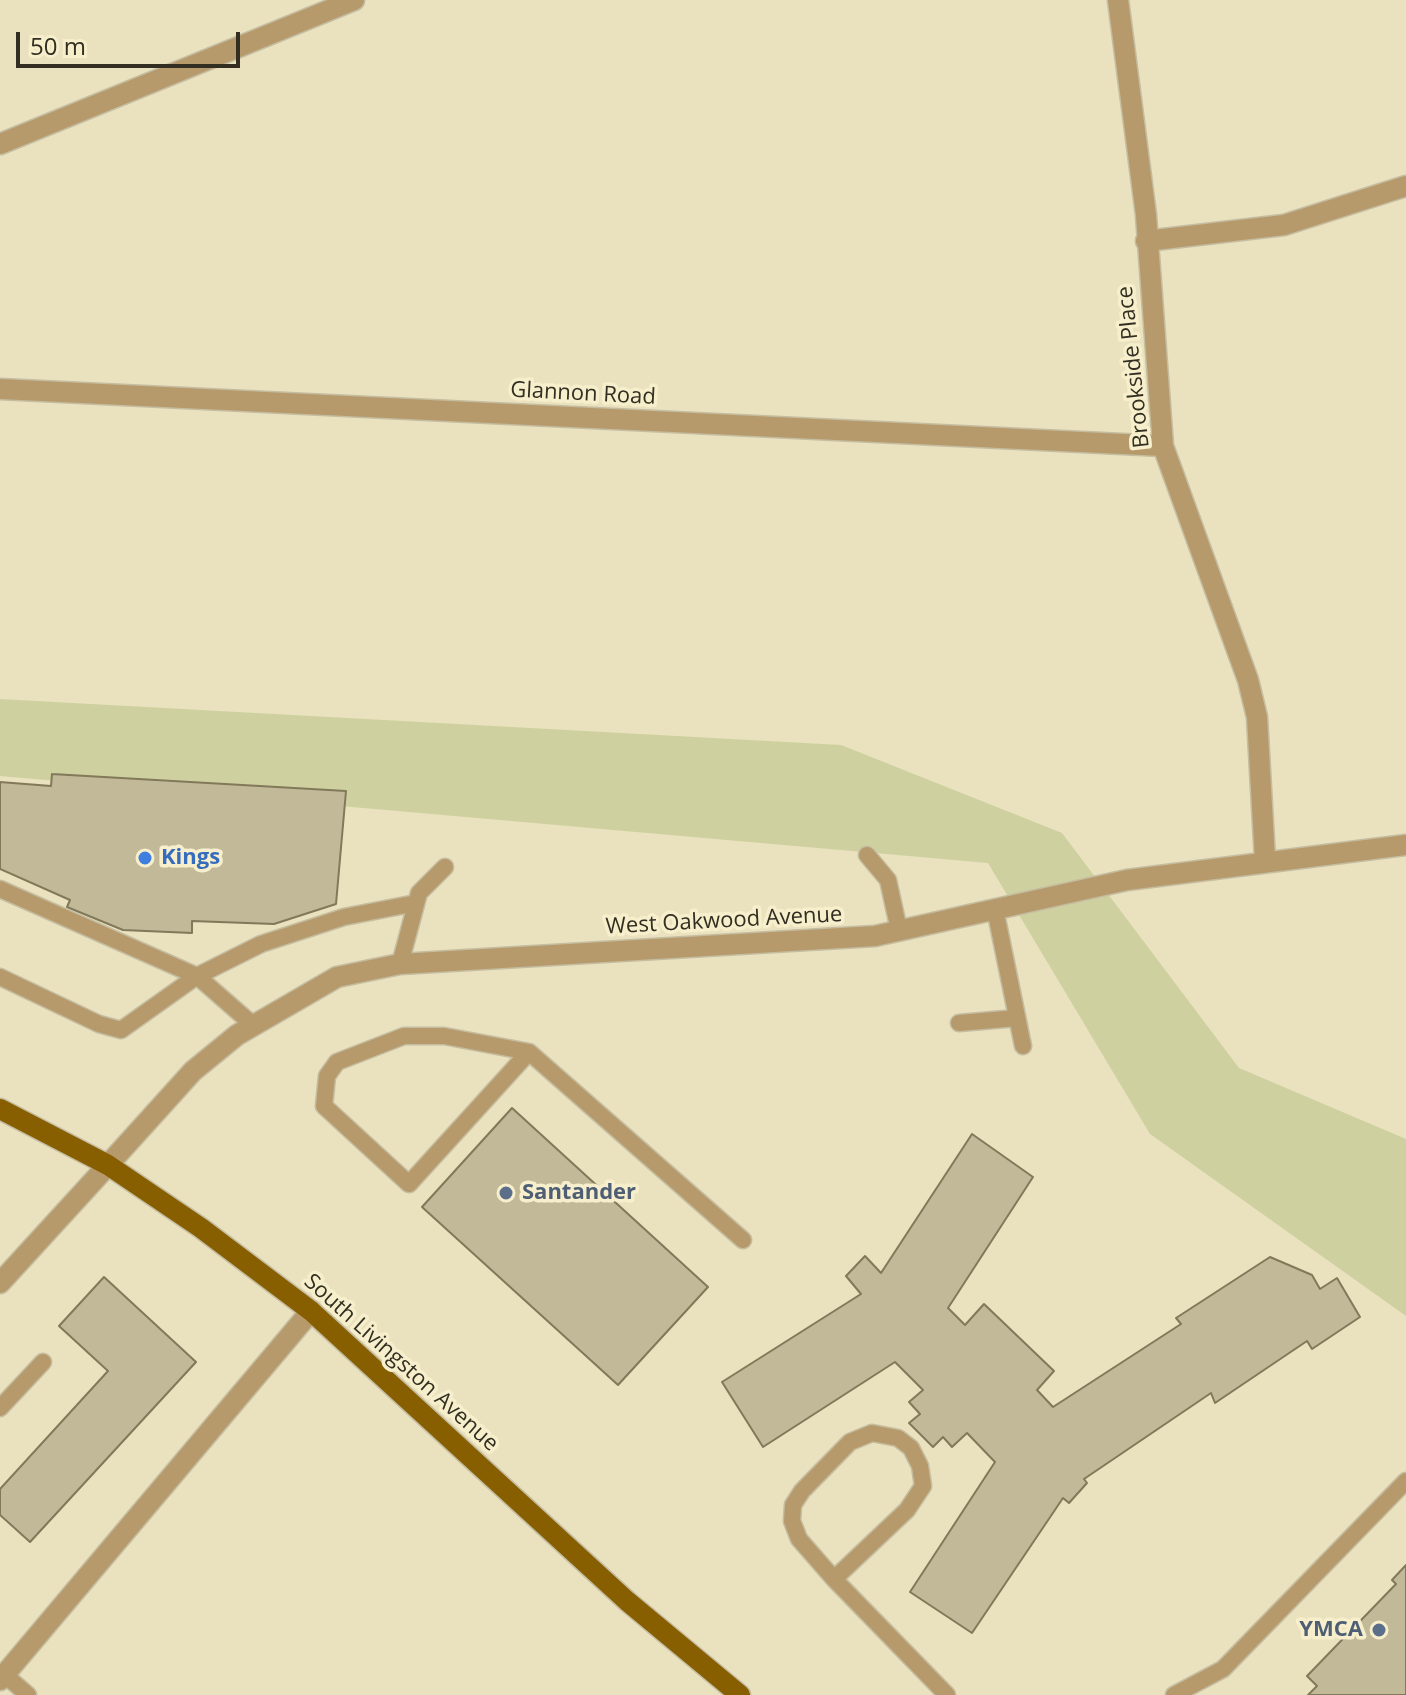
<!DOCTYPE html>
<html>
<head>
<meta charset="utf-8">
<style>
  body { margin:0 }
  #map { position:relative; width:1406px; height:1695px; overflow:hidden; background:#eae1bf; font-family:"Open Sans",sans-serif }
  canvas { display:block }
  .scale { position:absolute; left:16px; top:32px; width:224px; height:36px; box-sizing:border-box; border:4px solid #322f22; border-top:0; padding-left:10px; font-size:24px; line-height:28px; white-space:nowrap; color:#322f22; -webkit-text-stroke:6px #f7efcc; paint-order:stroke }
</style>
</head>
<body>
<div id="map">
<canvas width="1406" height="1695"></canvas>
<div class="scale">50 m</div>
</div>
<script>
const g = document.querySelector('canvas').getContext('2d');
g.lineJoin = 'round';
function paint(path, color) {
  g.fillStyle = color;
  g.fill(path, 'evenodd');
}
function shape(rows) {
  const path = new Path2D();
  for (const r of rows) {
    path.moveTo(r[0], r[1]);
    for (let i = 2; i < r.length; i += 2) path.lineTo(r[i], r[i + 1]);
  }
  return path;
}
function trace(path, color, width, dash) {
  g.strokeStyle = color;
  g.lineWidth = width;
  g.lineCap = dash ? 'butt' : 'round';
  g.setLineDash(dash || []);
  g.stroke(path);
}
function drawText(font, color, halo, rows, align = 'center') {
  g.font = font + ' "Open Sans",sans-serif';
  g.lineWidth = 7;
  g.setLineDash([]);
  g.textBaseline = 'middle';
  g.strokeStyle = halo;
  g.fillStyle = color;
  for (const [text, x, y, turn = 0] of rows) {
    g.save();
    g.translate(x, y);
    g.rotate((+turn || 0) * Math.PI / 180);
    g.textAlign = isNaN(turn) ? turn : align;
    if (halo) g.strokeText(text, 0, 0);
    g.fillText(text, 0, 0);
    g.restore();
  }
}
paint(shape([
  [0,699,841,745,1062,833,1239,1068,1406,1139,1406,1316,1150,1134,988,863,0,776]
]), '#ced19f');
const building = shape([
  [52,774,346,791,336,904,274,924,192,921,192,933,123,930,67,907,70,900,0,869,0,782,51,786,52,774],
  [512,1108,708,1287,618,1385,422,1207,512,1108],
  [972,1134,1033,1177,948,1308,965,1325,984,1304,1054,1371,1037,1390,1053,1407,1181,1324,1176,1318,1270,1257,1312,1275,1320,1289,1337,1278,1360,1317,1312,1349,1307,1341,1215,1403,1211,1393,1084,1479,1087,1483,1069,1503,1063,1498,972,1633,910,1592,995,1462,967,1433,952,1447,943,1437,933,1447,909,1423,920,1414,909,1402,923,1390,895,1362,763,1447,722,1382,861,1294,846,1276,865,1256,881,1273,972,1134],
  [104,1277,196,1362,30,1542,0,1515,0,1489,108,1371,59,1326,104,1277],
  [1406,1565,1406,1695,1308,1695,1317,1686,1307,1676,1396,1584,1392,1580,1406,1565]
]);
paint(building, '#c1b998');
trace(building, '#81795a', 2);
const service = shape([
  [867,855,888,880,899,930],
  [0,889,197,976,121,1030,99,1024,0,977],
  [995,909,1023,1046],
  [400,964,419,893,445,867],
  [959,1023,1017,1018],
  [253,1025,197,976,261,944,344,917,416,903],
  [529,1052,409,1184,324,1106,327,1076,337,1062,404,1036,444,1036,529,1052,743,1240],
  [0,1408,43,1362],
  [834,1579,907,1510,923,1486,920,1466,911,1448,898,1438,872,1433,850,1442,802,1491,793,1505,792,1521,799,1539,834,1579,947,1695],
  [5,1675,28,1695],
  [1174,1695,1223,1669,1406,1481]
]);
const minor = shape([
  [1118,0,1146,215,1163,446,1248,680,1257,717,1265,860],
  [0,144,354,0],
  [1146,241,1284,225,1406,186],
  [0,389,1163,446],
  [108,1165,193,1071,237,1035,337,977,400,964,875,936,1127,880,1406,845],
  [0,1680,311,1311]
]);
const tertiary = shape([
  [0,1283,108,1165]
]);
const primary = shape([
  [0,1109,108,1165,201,1228,311,1311,627,1601,740,1695]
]);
trace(service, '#c5bda0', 19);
trace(minor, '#c5bda0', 23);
trace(tertiary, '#c5bda0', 23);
trace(primary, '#c5bda0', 23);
trace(service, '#b69a6c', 16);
trace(minor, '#b69a6c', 20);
trace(tertiary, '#b69a6c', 20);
trace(primary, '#875f01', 20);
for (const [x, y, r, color] of [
  [145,858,8,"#3f7fe0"],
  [506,1193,8,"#5c6f8a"],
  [1379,1630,8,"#5c6f8a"]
]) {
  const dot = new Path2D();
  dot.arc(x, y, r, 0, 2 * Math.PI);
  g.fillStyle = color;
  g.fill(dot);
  trace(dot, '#f7efcc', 3);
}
drawText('22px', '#322f22', '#f7efcc', [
  ["Brookside Place",1134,367,-96],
  ["Glannon Road",583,394,3],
  ["West Oakwood Avenue",724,921,-3],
  ["South Livingston Avenue",401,1363,42]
]);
drawText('bold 22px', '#366cbe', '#f7efcc', [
  ["Kings",161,858]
], 'left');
drawText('bold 22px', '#4e5e75', '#f7efcc', [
  ["Santander",522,1193],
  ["YMCA",1363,1630,"right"]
], 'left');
</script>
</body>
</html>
